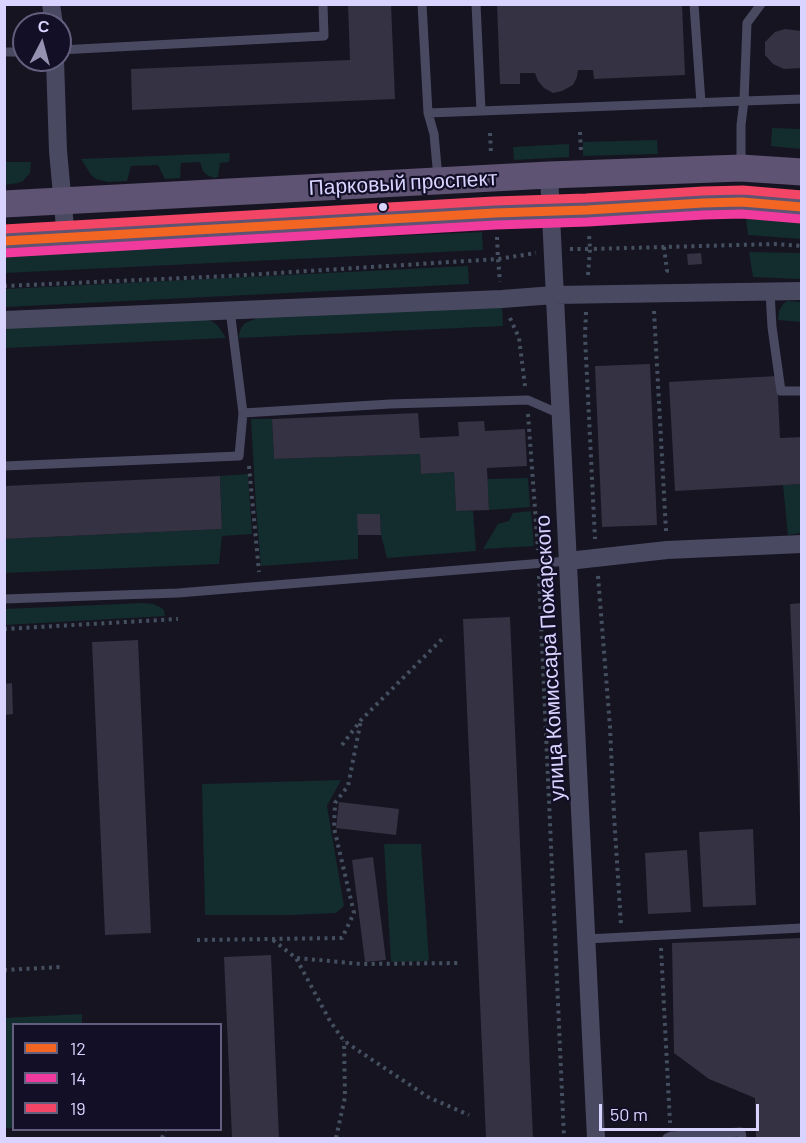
<!DOCTYPE html>
<html>
<head>
<meta charset="utf-8">
<style>
  body { margin:0 }
  #map { position:relative; width:806px; height:1143px; overflow:hidden; background:#161421; font-family:Barlow,sans-serif }
  canvas { display:block }
  .frame { position:absolute; inset:0; border:6px solid #d9d4ff; pointer-events:none }
  .legend { position:absolute; left:12px; top:1023px; width:210px; height:108px; box-sizing:border-box; background:#130f26; border:2px solid #625e7d; margin:0; padding:8px 10px; list-style:none; font-size:18px; color:#d9d4ff }
  .legend li { display:flex; align-items:center; gap:12px; height:30px }
  .legend b { width:30px; border:2px solid #625e7d }
  .north { position:absolute; left:12px; top:12px; width:60px; height:60px; box-sizing:border-box; background:#130f26; border:2px solid #625e7d; border-radius:50%; rotate:6deg; font-size:16px; font-weight:700; line-height:24px; text-align:center; color:#d9d4ff }
  .north::after { content:''; display:block; margin:auto; width:21px; height:27px; background:#9591b1; clip-path:polygon(50% 0,100% 100%,50% 72%,0 100%) }
  .scale { position:absolute; left:599px; top:1104px; width:160px; height:27px; box-sizing:border-box; border:3px solid #d9d4ff; border-top:0; padding-left:8px; font-size:18px; line-height:21px; white-space:nowrap; color:#d9d4ff; -webkit-text-stroke:4px #130f26; paint-order:stroke }
</style>
</head>
<body>
<div id="map">
<canvas width="806" height="1143"></canvas>
<div class="frame"></div>
<ul class="legend">
<li><b style="height:8px;background:#f26522"></b>12</li>
<li><b style="height:8px;background:#f13a9d"></b>14</li>
<li><b style="height:8px;background:#f34667"></b>19</li>
</ul>
<div class="north">С</div>
<div class="scale">50 m</div>
</div>
<script>
const g = document.querySelector('canvas').getContext('2d');
g.lineJoin = 'round';
function paint(path, color) {
  g.fillStyle = color;
  g.fill(path, 'evenodd');
}
function shape(rows) {
  const path = new Path2D();
  for (const r of rows) {
    path.moveTo(r[0], r[1]);
    for (let i = 2; i < r.length; i += 2) path.lineTo(r[i], r[i + 1]);
  }
  return path;
}
function trace(path, color, width, dash) {
  g.strokeStyle = color;
  g.lineWidth = width;
  g.lineCap = dash ? 'butt' : 'round';
  g.setLineDash(dash || []);
  g.stroke(path);
}
function drawText(font, color, halo, rows, align = 'center') {
  g.font = font + ' Barlow,sans-serif';
  g.lineWidth = 4.5;
  g.setLineDash([]);
  g.textBaseline = 'middle';
  g.strokeStyle = halo;
  g.fillStyle = color;
  for (const [text, x, y, turn = 0] of rows) {
    g.save();
    g.translate(x, y);
    g.rotate((+turn || 0) * Math.PI / 180);
    g.textAlign = isNaN(turn) ? turn : align;
    if (halo) g.strokeText(text, 0, 0);
    g.fillText(text, 0, 0);
    g.restore();
  }
}
paint(shape([
  [772,128,801,129,801,149,771,146],
  [657,140,658,154,583,156,583,142],
  [569,144,569,157,514,160,513,147],
  [230,153,229,162,220,163,218,177,214,178,207,175,203,171,200,162,181,163,180,178,165,179,158,165,131,166,127,181,108,182,96,179,91,175,81,159],
  [5,162,31,162,30,173,23,181,18,183,5,185],
  [746,219,801,222,801,239,748,235],
  [482,232,483,250,5,273,4,254],
  [749,252,801,253,801,279,753,277],
  [468,266,469,284,5,307,5,289],
  [787,301,801,302,801,322,778,320,779,311,783,304],
  [502,307,503,326,238,338,241,328,245,323,260,317],
  [205,319,213,322,218,326,226,338,5,348,4,327],
  [251,419,272,419,274,459,420,454,421,474,454,472,456,511,473,511,476,551,387,558,381,535,380,514,358,514,358,559,261,566,256,508],
  [248,474,252,534,222,536,219,564,5,573,4,539,222,529,220,476],
  [528,478,530,507,489,510,487,479],
  [801,484,801,533,788,535,783,485],
  [531,511,534,546,483,549,498,524,509,521,513,513],
  [143,603,153,604,160,607,164,610,165,616,5,625,5,609],
  [341,780,327,806,344,906,336,913,291,915,205,915,202,784],
  [384,844,421,844,429,961,391,962],
  [82,1014,82,1024,14,1024,13,1128,5,1128,5,1018]
]), '#132c2d');
paint(shape([
  [348,4,391,4,395,99,132,110,131,69,350,60],
  [497,4,682,4,685,75,594,79,593,70,578,70,577,77,573,85,562,91,553,93,544,88,538,81,535,73,520,73,520,84,500,84],
  [785,29,802,31,802,68,784,69,773,64,765,55,765,42,775,32],
  [701,253,702,264,688,265,687,254],
  [650,364,657,525,602,527,595,366],
  [777,376,780,438,802,437,802,484,675,491,669,382],
  [418,413,420,438,459,436,458,422,484,421,485,431,525,429,527,466,487,468,489,510,456,511,454,472,421,474,420,454,274,459,272,419],
  [220,476,222,529,4,539,4,486],
  [357,514,380,514,381,535,358,535],
  [802,603,802,818,800,818,790,604],
  [510,617,533,1138,486,1138,463,619],
  [138,640,151,933,105,935,92,642],
  [12,683,13,714,4,715,4,684],
  [339,802,399,809,396,835,336,828],
  [753,829,756,905,703,907,699,832],
  [687,850,691,912,648,914,645,853],
  [373,857,386,960,365,962,352,860],
  [802,938,802,1138,756,1138,755,1098,709,1079,674,1053,672,943],
  [271,955,279,1138,232,1138,224,957]
]), '#343243');
trace(shape([
  [580,132,581,152],
  [490,133,491,154],
  [497,237,498,259,536,253],
  [664,247,667,271,665,273],
  [570,249,590,249,589,234],
  [588,275,590,249,775,244,802,246],
  [4,286,229,276,498,259,500,282],
  [654,311,666,531],
  [586,312,585,336,595,539],
  [510,318,519,338,525,386],
  [528,414,538,550],
  [249,466,259,572],
  [539,576,564,1138],
  [598,576,610,727,614,815,621,925],
  [4,629,178,619],
  [342,745,361,720,445,636],
  [197,940,342,938,354,913,334,828,335,803,348,786,361,720],
  [273,940,296,958,330,1021,344,1041,428,1097,469,1115],
  [661,948,670,1123],
  [297,958,361,964,461,963],
  [4,970,61,967],
  [162,1138,165,1130],
  [336,1138,345,1097,344,1041]
]), '#44505f', 4, [3, 4.5]);
trace(shape([
  [422,4,428,113,434,134,438,178],
  [476,4,481,111],
  [694,4,701,103],
  [60,50,324,36,323,4],
  [4,52,24,52],
  [428,113,744,101,747,23,761,4],
  [741,167,741,125,744,101,802,99],
  [770,292,772,327,781,391,802,391],
  [230,310,243,413,390,404,528,400,560,414],
  [4,466,239,456,243,413],
  [4,599,178,593,568,561],
  [586,939,802,928],
  [667,1138,671,1136,741,1132,742,1138]
]), '#4a4962', 9);
trace(shape([
  [51,4,54,24],
  [55,60,58,151,66,238],
  [549,175,596,1138],
  [4,320,502,299,554,295,802,291],
  [568,561,667,550,802,544]
]), '#4a4962', 18);
trace(shape([
  [4,204,549,175,741,168,802,172],
  [4,241,495,213,587,210,703,203,742,202,802,207]
]), '#5e5373', 27);
trace(shape([
  [4,241,495,213,587,210,703,203,742,202,802,207]
]), '#f26522', 9);
trace(shape([
  [5,253,496,225,588,222,704,215,742,214,801,219]
]), '#f13a9d', 9);
trace(shape([
  [4,229,494,201,586,198,703,191,743,190,802,195]
]), '#f34667', 9);
for (const [x, y, r, color] of [
  [383,207,5,"#d9d4ff"]
]) {
  const dot = new Path2D();
  dot.arc(x, y, r, 0, 2 * Math.PI);
  g.fillStyle = color;
  g.fill(dot);
  trace(dot, '#130f26', 2);
}
drawText('21px', '#d9d4ff', '#130f26', [
  ["Парковый проспект",403,183,-3],
  ["улица Комиссара Пожарского",550,658,-93]
]);
</script>
</body>
</html>
